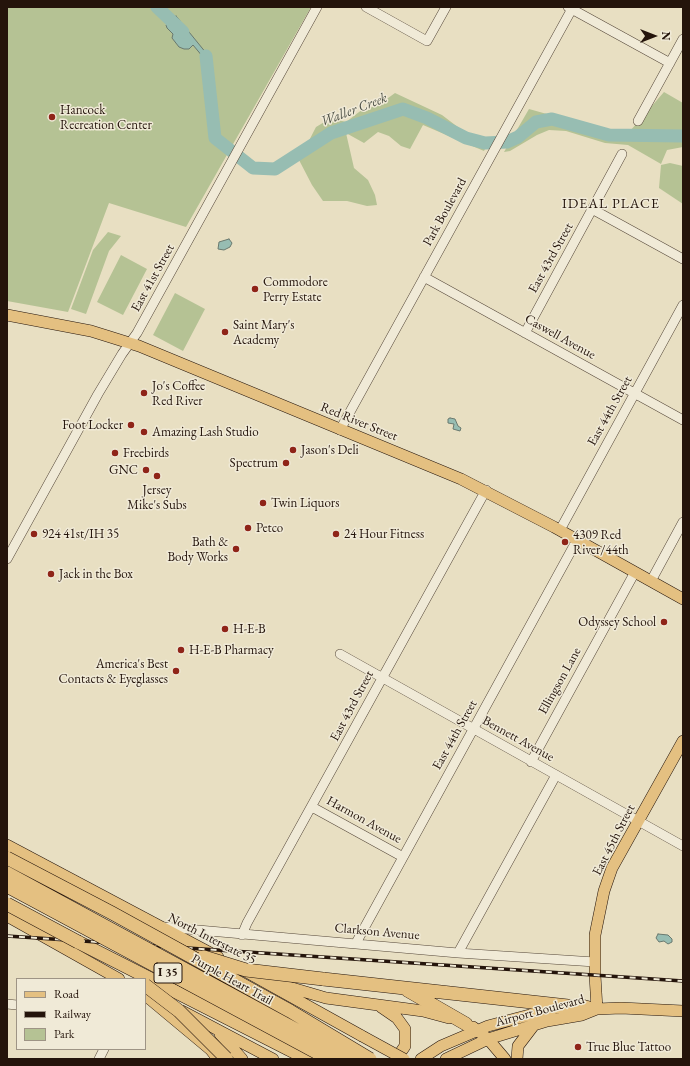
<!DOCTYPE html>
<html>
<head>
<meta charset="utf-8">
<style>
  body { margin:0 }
  #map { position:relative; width:690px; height:1066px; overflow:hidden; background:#e8dfc2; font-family:"EB Garamond",serif }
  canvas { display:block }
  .frame { position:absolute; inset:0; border:8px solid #24140b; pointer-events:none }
  .legend { position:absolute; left:16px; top:978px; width:130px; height:72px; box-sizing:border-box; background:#f0ead7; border:1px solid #9e9485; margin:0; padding:5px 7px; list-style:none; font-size:12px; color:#24140b }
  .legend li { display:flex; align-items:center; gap:8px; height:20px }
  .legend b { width:20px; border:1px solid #9e9485 }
  .north { position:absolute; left:634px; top:16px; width:40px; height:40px; -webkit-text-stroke:3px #f0ead7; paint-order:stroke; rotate:90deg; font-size:11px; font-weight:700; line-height:16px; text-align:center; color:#24140b }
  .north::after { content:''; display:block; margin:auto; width:14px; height:18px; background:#24140b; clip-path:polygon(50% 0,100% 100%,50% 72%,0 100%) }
</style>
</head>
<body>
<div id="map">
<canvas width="690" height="1066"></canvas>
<div class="frame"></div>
<ul class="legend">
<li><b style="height:5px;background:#e4c081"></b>Road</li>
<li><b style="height:5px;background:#24140b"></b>Railway</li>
<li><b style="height:11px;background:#b5c294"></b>Park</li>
</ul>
<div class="north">N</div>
</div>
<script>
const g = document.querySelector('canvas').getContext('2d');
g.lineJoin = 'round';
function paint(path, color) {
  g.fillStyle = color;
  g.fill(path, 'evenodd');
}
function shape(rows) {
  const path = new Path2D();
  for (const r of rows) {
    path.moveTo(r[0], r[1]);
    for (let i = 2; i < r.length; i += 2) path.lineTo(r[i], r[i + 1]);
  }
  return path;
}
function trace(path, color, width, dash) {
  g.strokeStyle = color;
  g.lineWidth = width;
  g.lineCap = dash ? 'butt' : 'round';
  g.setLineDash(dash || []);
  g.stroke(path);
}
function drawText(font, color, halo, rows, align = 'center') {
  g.font = font + ' "EB Garamond",serif';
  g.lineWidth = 3;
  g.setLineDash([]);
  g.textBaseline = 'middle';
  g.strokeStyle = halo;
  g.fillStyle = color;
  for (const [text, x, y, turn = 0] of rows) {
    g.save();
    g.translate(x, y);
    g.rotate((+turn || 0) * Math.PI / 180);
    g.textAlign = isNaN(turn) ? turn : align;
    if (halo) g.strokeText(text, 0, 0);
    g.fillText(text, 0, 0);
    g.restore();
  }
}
paint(shape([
  [7,7,311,7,186,227,109,203,68,312,7,301],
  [664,92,683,103,683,147,667,150,661,164,628,145,605,143,566,131,549,130,537,135,510,151,504,152,529,109,604,130,630,131],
  [395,93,442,115,467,134,490,138,484,151,423,125,410,149,401,146,389,136,378,132,364,143,346,133,354,168,368,180,375,195,377,205,367,206,347,201,323,201,312,185,299,160,316,127,331,118,346,122,363,109,377,106],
  [670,163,683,166,683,204,659,188,661,165],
  [108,232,121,236,109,251,86,314,71,309,93,250],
  [121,255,147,269,123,315,97,302],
  [175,293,205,309,183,351,153,335]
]), '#b5c294');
const water = shape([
  [176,16,211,59,212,74,209,75,207,73,204,69,203,57,193,45,189,49,184,49,179,47,172,38,173,34,167,28,166,25,176,16],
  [229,239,232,243,230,247,224,250,218,249,219,242,229,239],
  [450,418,455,419,458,426,461,428,460,431,453,429,454,424,448,423,448,419,450,418],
  [658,934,668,935,672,939,672,942,668,944,664,941,659,942,656,938,658,934]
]);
paint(water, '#97bdb2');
trace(water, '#69796f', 1);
trace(shape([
  [157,7,183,32],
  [206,56,215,138,253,168,275,169,331,133,403,109,427,118,466,138,485,143,507,142,518,137,536,122,552,119,609,135,683,136]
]), '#97bdb2', 13);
const minor = shape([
  [366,7,427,41,446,7],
  [568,7,670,63],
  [638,121,683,39],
  [592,209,683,259],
  [424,277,683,420],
  [525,333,622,154],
  [340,430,573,7],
  [560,530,683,305],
  [7,559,98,394,122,354,137,333,317,7],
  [651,581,683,522],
  [340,654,683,846],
  [531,762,635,572],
  [312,807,403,857],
  [164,927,458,953,595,962],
  [242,935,247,923,486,490],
  [356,943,577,540],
  [458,953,556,775],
  [7,1004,17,1005],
  [99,1059,104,1049]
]);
const major = shape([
  [7,315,91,331,139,346,461,479,554,527,683,599],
  [7,845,218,957],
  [7,916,119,979],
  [245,971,362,1036],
  [275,983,326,998,423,1011,449,1018],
  [145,995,211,1050,218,1059],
  [381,1007,397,1018,405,1029,405,1046,396,1059],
  [597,1009,595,975,595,935,604,891,612,868,683,741],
  [182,1011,273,1059],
  [473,1027,488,1039,505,1059],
  [220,1034,242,1059],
  [421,1059,441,1046,488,1026,556,1008,582,1005,597,1009,621,1008,683,1011],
  [446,1059,488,1039,547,1021,582,1015,597,1009],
  [517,1059,518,1046,534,1025]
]);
const highway = shape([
  [78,942,308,1059],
  [323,979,568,1006],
  [407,990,466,1024]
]);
trace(minor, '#554739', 10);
trace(major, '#24140b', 12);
trace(highway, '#24140b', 14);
trace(minor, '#f0ead7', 9);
trace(major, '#e4c081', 11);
trace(highway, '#e4c081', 13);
const rail = shape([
  [7,936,683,981]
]);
trace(rail, '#24140b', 3.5);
trace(rail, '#f0ead7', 2, [6]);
const majorBridge = shape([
  [362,1036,404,1059]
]);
const highwayBridge = shape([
  [7,858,112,913,290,1011,370,1059],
  [7,873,350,1059],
  [7,886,329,1059],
  [7,904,78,942],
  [204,957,246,970,323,979],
  [145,985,179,1011,226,1058]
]);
trace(majorBridge, '#24140b', 12, []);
trace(highwayBridge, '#24140b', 14, []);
trace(majorBridge, '#e4c081', 11);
trace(highwayBridge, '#e4c081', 13);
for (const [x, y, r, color] of [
  [52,117,4,"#8f2418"],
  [255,289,4,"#8f2418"],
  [225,332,4,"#8f2418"],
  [144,393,4,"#8f2418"],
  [131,425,4,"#8f2418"],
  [144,432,4,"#8f2418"],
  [293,450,4,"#8f2418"],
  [115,453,4,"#8f2418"],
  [286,463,4,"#8f2418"],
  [146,470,4,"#8f2418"],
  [157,476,4,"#8f2418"],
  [263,503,4,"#8f2418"],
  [248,528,4,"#8f2418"],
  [34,534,4,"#8f2418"],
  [336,534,4,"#8f2418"],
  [565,542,4,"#8f2418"],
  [236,549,4,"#8f2418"],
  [51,574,4,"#8f2418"],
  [664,622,4,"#8f2418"],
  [225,629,4,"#8f2418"],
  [181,650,4,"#8f2418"],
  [176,671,4,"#8f2418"],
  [578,1047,4,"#8f2418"]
]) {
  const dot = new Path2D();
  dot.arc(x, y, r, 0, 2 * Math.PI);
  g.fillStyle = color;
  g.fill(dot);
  trace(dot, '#f0ead7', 1.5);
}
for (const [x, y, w] of [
  [168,973,28]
]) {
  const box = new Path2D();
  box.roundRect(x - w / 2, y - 10, w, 20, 3);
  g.fillStyle = '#f0ead7';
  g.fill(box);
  trace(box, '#24140b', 1);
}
drawText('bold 12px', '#24140b', null, [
  ["I 35",168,973]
]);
drawText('13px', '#24140b', '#f0ead7', [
  ["Hancock",60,110],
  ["Recreation Center",60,125],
  ["Commodore",263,282],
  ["Perry Estate",263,297],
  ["Saint Mary's",233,325],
  ["Academy",233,340],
  ["Jo's Coffee",152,386],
  ["Red River",152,401],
  ["Foot Locker",123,425,"right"],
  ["Amazing Lash Studio",152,432],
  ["Jason's Deli",301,450],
  ["Freebirds",123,453],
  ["Spectrum",278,463,"right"],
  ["GNC",138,470,"right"],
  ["Jersey",157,490,"center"],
  ["Mike's Subs",157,505,"center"],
  ["Twin Liquors",271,503],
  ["Petco",256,528],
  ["924 41st/IH 35",42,534],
  ["24 Hour Fitness",344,534],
  ["4309 Red",573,535],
  ["River/44th",573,550],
  ["Bath &",228,542,"right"],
  ["Body Works",228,557,"right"],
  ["Jack in the Box",59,574],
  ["Odyssey School",656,622,"right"],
  ["H-E-B",233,629],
  ["H-E-B Pharmacy",189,650],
  ["America's Best",168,664,"right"],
  ["Contacts & Eyeglasses",168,679,"right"],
  ["True Blue Tattoo",586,1047]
], 'left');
drawText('13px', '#24140b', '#f0ead7', [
  ["Park Boulevard",445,212,-61],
  ["East 43rd Street",551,258,-61],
  ["East 41st Street",153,278,-61],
  ["Caswell Avenue",560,337,29],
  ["East 44th Street",610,411,-61],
  ["Red River Street",359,422,22],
  ["Ellingson Lane",560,681,-61],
  ["East 43rd Street",352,706,-62],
  ["East 44th Street",455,735,-61],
  ["Bennett Avenue",518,739,29],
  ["Harmon Avenue",364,820,29],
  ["East 45th Street",614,840,-63],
  ["Clarkson Avenue",377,932,5],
  ["North Interstate 35",212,939,27],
  ["Purple Heart Trail",232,980,29],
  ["Airport Boulevard",540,1011,-15]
]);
drawText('italic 14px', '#4c4f45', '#f0ead7', [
  ["Waller Creek",354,110,-21]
]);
g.letterSpacing = '1px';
drawText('14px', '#24140b', '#f0ead7', [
  ["IDEAL PLACE",611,204]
]);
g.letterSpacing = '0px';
</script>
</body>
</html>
